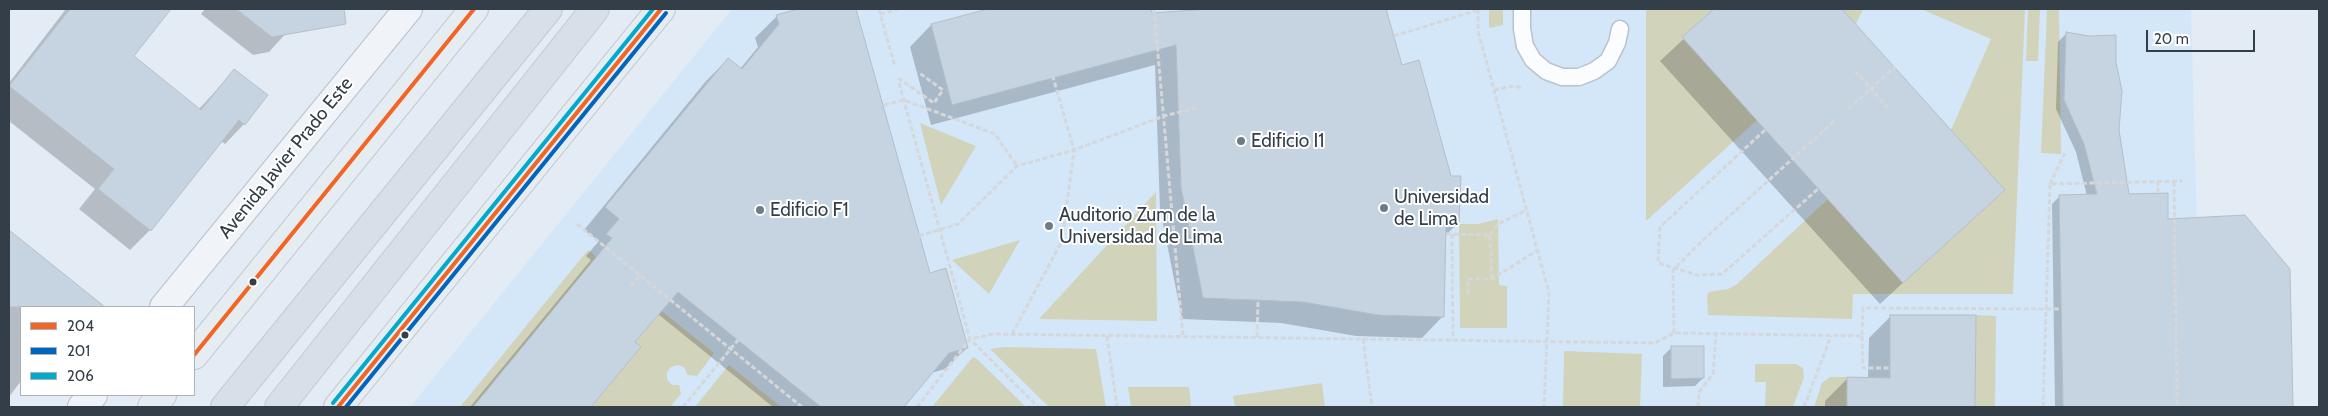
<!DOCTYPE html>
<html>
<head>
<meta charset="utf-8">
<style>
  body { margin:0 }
  #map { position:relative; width:2328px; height:416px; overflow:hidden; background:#e3ecf5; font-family:Cabin,sans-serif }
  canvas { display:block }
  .frame { position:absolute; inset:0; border:10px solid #333e48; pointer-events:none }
  .legend { position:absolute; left:20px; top:306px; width:175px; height:90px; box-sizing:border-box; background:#fff; border:1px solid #adb2b6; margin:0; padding:6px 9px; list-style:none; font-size:15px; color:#333e48 }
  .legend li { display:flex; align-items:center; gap:10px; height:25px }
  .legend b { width:25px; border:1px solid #adb2b6 }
  .scale { position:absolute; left:2146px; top:30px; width:109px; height:22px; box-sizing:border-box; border:2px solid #333e48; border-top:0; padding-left:6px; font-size:15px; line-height:18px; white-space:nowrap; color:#333e48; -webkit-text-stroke:4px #fff; paint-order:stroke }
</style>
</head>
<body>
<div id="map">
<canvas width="2328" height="416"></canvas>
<div class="frame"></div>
<ul class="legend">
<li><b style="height:6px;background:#f26522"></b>204</li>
<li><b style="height:6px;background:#0065bd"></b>201</li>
<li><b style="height:6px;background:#00a9ce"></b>206</li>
</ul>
<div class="scale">20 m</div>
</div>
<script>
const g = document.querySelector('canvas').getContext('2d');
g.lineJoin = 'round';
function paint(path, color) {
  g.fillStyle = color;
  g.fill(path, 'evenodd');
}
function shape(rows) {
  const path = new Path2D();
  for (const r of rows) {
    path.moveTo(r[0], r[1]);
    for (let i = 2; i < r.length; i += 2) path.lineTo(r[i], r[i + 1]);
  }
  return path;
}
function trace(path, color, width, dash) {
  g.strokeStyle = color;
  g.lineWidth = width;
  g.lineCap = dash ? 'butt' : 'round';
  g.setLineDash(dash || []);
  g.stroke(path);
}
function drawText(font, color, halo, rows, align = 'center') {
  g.font = font + ' Cabin,sans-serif';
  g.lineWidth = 4;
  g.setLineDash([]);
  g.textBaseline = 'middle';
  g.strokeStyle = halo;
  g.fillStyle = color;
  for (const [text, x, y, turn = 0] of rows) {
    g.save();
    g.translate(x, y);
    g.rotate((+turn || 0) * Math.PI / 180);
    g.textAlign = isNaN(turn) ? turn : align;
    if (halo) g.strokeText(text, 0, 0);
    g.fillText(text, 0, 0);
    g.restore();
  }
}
paint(shape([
  [732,9,2191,9,2202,407,410,407]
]), '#d4e7f8');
paint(shape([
  [1489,9,1503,9,1503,25,1489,28],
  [1646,9,1714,9,1682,38,1757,120,1646,221],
  [1842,9,1863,9,1856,24],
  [1921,9,2025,9,2013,294,1853,294,1852,319,1708,315,1707,295,1709,292,1728,289,1736,285,1828,199,1903,283,2005,190,1951,130,1991,39],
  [2028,9,2040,9,2038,61,2026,61],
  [2047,9,2059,9,2061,154,2041,153],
  [920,123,976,146,941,205],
  [1156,192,1157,321,1039,319],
  [1498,219,1499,285,1507,286,1507,328,1460,328,1459,224,1478,224],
  [1020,240,989,294,952,260],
  [588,250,613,271,580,277,473,407,460,407],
  [643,296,714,353,697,376,687,375,685,368,678,365,671,367,667,372,667,379,672,385,679,385,681,394,670,407,591,407,641,347,635,342,646,330],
  [1976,315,1996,316,1995,407,1975,407],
  [1004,347,1096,349,1106,407,1049,407,990,349],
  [1564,351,1642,354,1640,407,1563,407],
  [973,357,977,359,1026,407,932,407],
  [1755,364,1796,364,1803,368,1804,377,1793,407,1765,407,1766,382,1755,382],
  [729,365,781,407,695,407],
  [1830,377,1847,377,1847,407,1814,407,1822,383],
  [1322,383,1325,407,1235,407,1233,396],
  [1128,387,1189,387,1191,407,1131,407]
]), '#d1d3bb');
paint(shape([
  [66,9,159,9,166,14,132,57,199,109,234,71,244,124,225,144,221,141,150,230,130,250,79,209,95,189,9,121,9,83],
  [205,9,308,9,269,52,253,55,201,14],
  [803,9,855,9,929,274,967,348,945,369,931,373,902,407,773,407,658,314,634,342,639,347,589,407,470,407,591,260,586,256,599,241,584,230,706,81,728,59,740,69,758,47,755,38,777,16],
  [993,9,1150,9,1151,14,1204,11,1204,9,1389,9,1386,12,1402,66,1458,223,1444,237,1443,316,1422,338,1356,336,1281,323,1182,319,1160,209,1155,65,931,125,910,47,931,25],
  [1716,9,1840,9,2003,190,1880,304,1660,61],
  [2066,34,2117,130,2128,195,2167,220,2289,269,2292,407,2055,407,2052,204,2060,196,2087,196,2076,152,2056,109,2058,42],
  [9,231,90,296,81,307,21,307,21,381,9,397],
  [1891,316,1975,316,1974,407,1825,407,1825,401,1847,379,1868,379,1869,338],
  [1671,348,1703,378,1695,386,1663,387,1663,356]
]), '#0003');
const building = shape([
  [70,9,171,9,134,56,201,110,234,69,268,95,245,125,239,120,151,231,98,189,114,169,9,86,70,9],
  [236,9,344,9,346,24,272,37,236,9],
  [798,9,856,9,930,273,946,268,968,348,949,353,904,407,821,407,678,292,635,342,641,347,591,407,473,407,612,238,606,234,619,219,605,207,728,58,742,69,779,24,776,15,798,9],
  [988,9,1151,9,1152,13,1209,9,1386,9,1402,65,1419,60,1451,176,1461,176,1459,224,1446,223,1444,317,1378,315,1303,302,1203,298,1181,187,1176,45,952,105,931,24,988,9],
  [1714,9,1842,9,2005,190,1903,283,1682,37,1714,9],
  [2066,32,2089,36,2116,35,2116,62,2122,91,2119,130,2129,194,2168,193,2168,219,2245,215,2290,269,2293,407,2063,407,2059,195,2097,194,2084,144,2064,100,2066,32],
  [9,230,105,307,9,307,9,230],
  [1890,315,1976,315,1975,407,1847,407,1847,377,1890,378,1890,315],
  [1671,346,1704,346,1704,378,1671,379,1671,346]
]);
paint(building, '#c6d4e1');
trace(building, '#b5bec7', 1);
const service = shape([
  [1522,9,1522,29,1525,46,1533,60,1546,71,1562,77,1579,77,1594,71,1608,61,1617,43,1620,29]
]);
const secondary = shape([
  [164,307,408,9],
  [82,407,93,395]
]);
const primary = shape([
  [194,355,474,9],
  [152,407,162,395],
  [338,407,661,9]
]);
const motorway = shape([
  [225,407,548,9],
  [279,407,595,9]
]);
trace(service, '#b9c3cb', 19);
trace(secondary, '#b9c3cb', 30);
trace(primary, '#c4cacf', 30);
trace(motorway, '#c4cacf', 30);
trace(shape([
  [879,9,895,67],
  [1154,9,1183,337],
  [1478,9,1478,31,1549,293,1544,407],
  [880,14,899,9],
  [1394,36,1478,10],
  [1855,71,1888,108],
  [898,78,934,103,943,90,918,72],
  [899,83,970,339,1038,407],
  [1494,90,1514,86,1523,88],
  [884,105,904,100,995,134,1017,166],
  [1848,109,1895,67],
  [1765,130,1660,227,1658,263,1697,275,1722,274,1818,189],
  [2174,182,2177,407],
  [2050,184,2065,153],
  [2158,193,2158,182],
  [577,224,802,407],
  [1446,234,1490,235,1492,278],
  [1452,234,1453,340],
  [1490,235,1498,224,1527,210],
  [919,236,958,224,1017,166,1074,150,1164,116,1196,108],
  [631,286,641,275],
  [1468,294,1468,279,1492,279,1538,250],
  [1674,333,1673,270,1702,241,1835,120],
  [1012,334,1062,241,1074,150,1053,77],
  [1107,336,1117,407],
  [1862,336,1863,368,1890,368],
  [1257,337,1258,301],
  [1363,339,1372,407],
  [683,407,738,340],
  [917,407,970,339,993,334,1655,343,1674,333,1862,336,1863,308,2061,309],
  [1698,407,1699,392,1713,374,1716,334],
  [1804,407,1831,336],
  [2043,407,2050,184,2182,181]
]), '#d5d7da', 3, [5, 2.5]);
trace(service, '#fbfcfe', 16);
trace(secondary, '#f0f4f8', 28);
trace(primary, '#e5ecf2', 28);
trace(motorway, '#d7e0e8', 28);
trace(shape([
  [194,355,474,9],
  [338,407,661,9]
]), '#f26522', 4);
trace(shape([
  [346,407,666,13]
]), '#0065bd', 4);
trace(shape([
  [333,403,653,9]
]), '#00a9ce', 4);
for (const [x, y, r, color] of [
  [1241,141,5,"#717b85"],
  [1384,208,5,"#717b85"],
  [760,210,5,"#717b85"],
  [1049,226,5,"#717b85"],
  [253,282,4.5,"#333e48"],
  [405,335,4.5,"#333e48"]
]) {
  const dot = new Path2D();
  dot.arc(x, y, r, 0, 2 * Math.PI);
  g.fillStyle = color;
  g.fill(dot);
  trace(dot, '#fff', 2);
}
drawText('19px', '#333e48', '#fff', [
  ["Edificio I1",1251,141],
  ["Universidad",1394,197],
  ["de Lima",1394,219],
  ["Edificio F1",770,210],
  ["Auditorio Zum de la",1059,215],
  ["Universidad de Lima",1059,237]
], 'left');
drawText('19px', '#333e48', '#fff', [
  ["Avenida Javier Prado Este",286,158,-51]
]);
</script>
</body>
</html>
